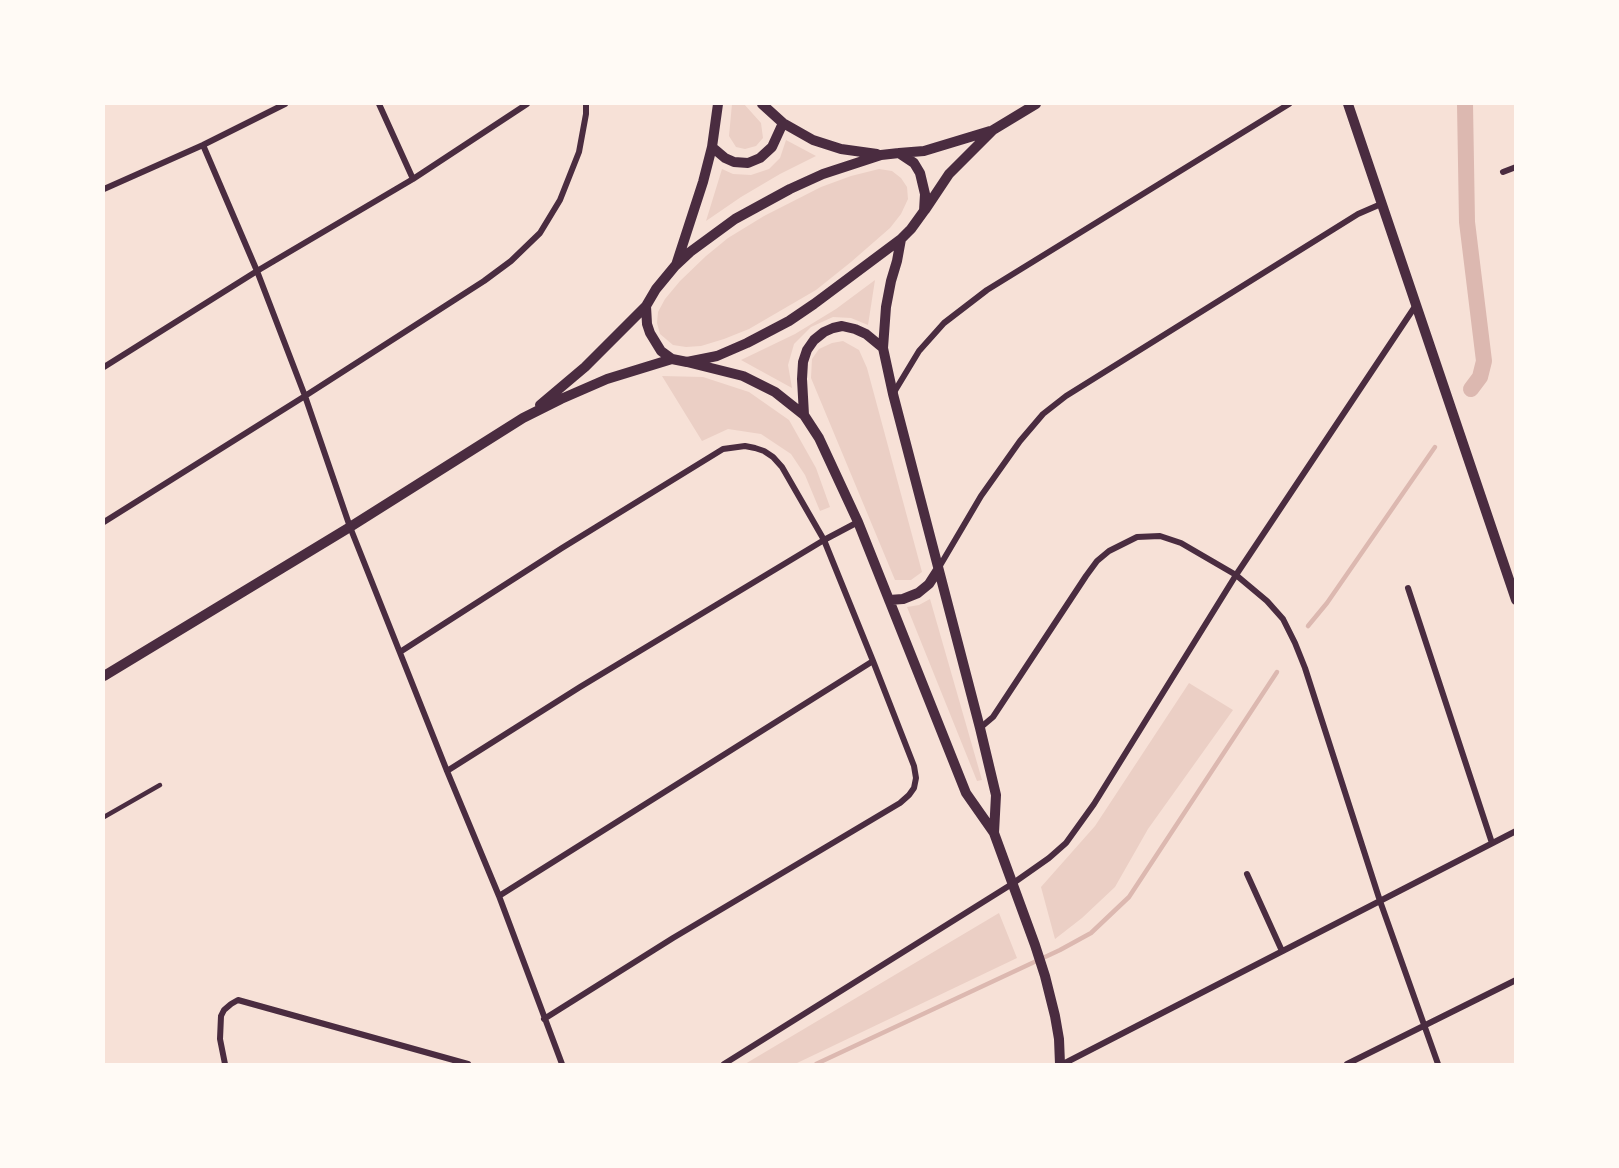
<!DOCTYPE html>
<html>
<head>
<meta charset="utf-8">
<style>
  body { margin:0 }
  #map { position:relative; width:1619px; height:1168px; overflow:hidden; background:#f7e1d7; font-family:Inter,sans-serif }
  canvas { display:block }
  .frame { position:absolute; inset:0; border:105px solid #fffaf5; pointer-events:none }
</style>
</head>
<body>
<div id="map">
<canvas width="1619" height="1168"></canvas>
<div class="frame"></div>
</div>
<script>
const g = document.querySelector('canvas').getContext('2d');
g.lineJoin = 'round';
function paint(path, color) {
  g.fillStyle = color;
  g.fill(path, 'evenodd');
}
function shape(rows) {
  const path = new Path2D();
  for (const r of rows) {
    path.moveTo(r[0], r[1]);
    for (let i = 2; i < r.length; i += 2) path.lineTo(r[i], r[i + 1]);
  }
  return path;
}
function trace(path, color, width, dash) {
  g.strokeStyle = color;
  g.lineWidth = width;
  g.lineCap = dash ? 'butt' : 'round';
  g.setLineDash(dash || []);
  g.stroke(path);
}
paint(shape([
  [732,104,744,104,761,123,763,138,756,146,745,149,736,147,729,136],
  [786,140,816,156,780,174,741,197,706,221,722,169,733,174,751,175,769,169,780,158],
  [879,169,892,171,901,178,907,187,908,199,901,214,890,228,851,262,816,290,749,329,724,339,701,346,686,347,673,345,660,334,657,323,658,312,665,299,680,281,706,256,728,238,764,216,821,187,851,176],
  [875,280,868,325,851,318,833,317,811,327,794,344,788,365,792,388,741,360,795,334,836,309],
  [843,341,859,350,867,368,922,572,911,580,895,580,811,378,812,359,819,349,832,343],
  [662,376,703,377,749,392,789,420,816,468,830,507,820,511,805,475,791,454,761,434,728,429,702,441],
  [930,599,982,780,977,781,907,607,919,605],
  [1189,683,1233,710,1148,829,1115,887,1082,918,1055,939,1041,887,1095,826],
  [999,913,1017,958,795,1064,745,1064]
]), '#ebcfc5');
trace(shape([
  [1308,626,1327,603,1435,447],
  [816,1064,1060,950,1091,933,1129,897,1277,672]
]), '#dcb8b0', 4.5);
trace(shape([
  [1465,104,1467,222,1484,361,1480,377,1471,389]
]), '#dcb8b0', 16);
trace(shape([
  [104,817,160,785]
]), '#4a2c40', 4.5);
trace(shape([
  [379,104,413,179],
  [203,145,257,271,305,396,350,527,447,771,499,896,562,1064],
  [1503,172,1516,167],
  [104,189,203,145,285,104],
  [104,367,257,271,413,179,527,104],
  [893,394,919,351,944,323,987,290,1289,104],
  [104,522,305,396,484,281,511,261,540,233,560,200,579,152,586,114,586,104],
  [938,569,981,496,1020,441,1043,414,1066,396,1358,214,1381,204],
  [1408,588,1492,843],
  [400,652,562,548,723,449,745,446,755,448,764,451,773,457,782,467,824,540,873,661,914,766,916,778,914,788,909,795,900,803,673,938,544,1019],
  [980,728,993,717,1086,576,1097,561,1109,551,1137,537,1160,536,1181,543,1236,575,1267,601,1283,619,1295,643,1305,668,1380,901,1438,1064],
  [447,771,580,687,824,540,858,522],
  [1247,874,1282,951],
  [499,896,873,661],
  [225,1064,220,1039,221,1016,224,1010,231,1004,238,1000,468,1064],
  [724,1064,1012,884,1049,858,1066,843,1094,804,1236,575,1416,305],
  [1063,1064,1516,831],
  [1347,1064,1516,980]
]), '#4a2c40', 6);
trace(shape([
  [762,104,783,123,813,140,841,149,877,154],
  [1348,104,1516,600],
  [712,147,725,158,734,162,748,163,760,158,772,147,783,123],
  [899,153,914,163,920,173,925,194,924,211,911,229,901,239,814,304,789,321,747,343,717,356,687,362,672,359,661,351,650,333,647,324,646,306,656,289,675,266,690,252,735,219,790,189,823,174,881,155,899,153],
  [899,153,924,151,990,131],
  [925,210,949,174,993,130,1036,104],
  [901,239,897,261,891,281,886,307,883,348,893,394,980,728,996,795,994,833],
  [676,265,703,182,712,147,718,104],
  [687,362,743,376,775,392,804,415,819,438,858,522,966,793,994,833,1035,945,1045,976,1055,1016,1059,1039,1060,1064],
  [540,405,585,367,646,306],
  [804,415,802,379,803,362,807,350,814,340,824,332,833,328,842,326,855,329,866,334,883,348],
  [889,600,903,599,918,593,929,584,938,570],
  [104,676,350,527,523,418,561,399,607,379,672,359]
]), '#4a2c40', 10);
</script>
</body>
</html>
